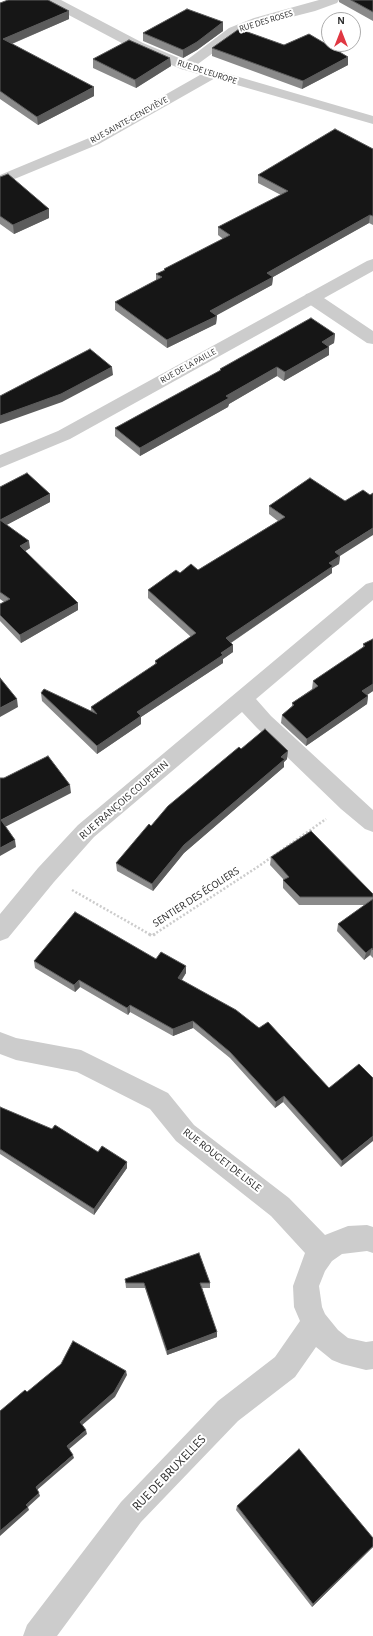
<!DOCTYPE html>
<html>
<head>
<meta charset="utf-8">
<style>
  body { margin:0 }
  #map { position:relative; width:373px; height:1636px; overflow:hidden; background:#fff; font-family:"Alegreya Sans",sans-serif }
  canvas { display:block }
  .north { position:absolute; left:321px; top:12px; width:40px; height:40px; box-sizing:border-box; background:#fff; border:1px solid #acacac; border-radius:50%; rotate:0deg; font-size:11px; font-weight:700; line-height:16px; text-align:center; color:#2f2f2f }
  .north::after { content:''; display:block; margin:auto; width:14px; height:18px; background:#e03742; clip-path:polygon(50% 0,100% 100%,50% 72%,0 100%) }
</style>
</head>
<body>
<div id="map">
<canvas width="373" height="1636"></canvas>
<div class="north">N</div>
</div>
<script>
const g = document.querySelector('canvas').getContext('2d');
g.lineJoin = 'round';
function shape(rows) {
  const path = new Path2D();
  for (const r of rows) {
    path.moveTo(r[0], r[1]);
    for (let i = 2; i < r.length; i += 2) path.lineTo(r[i], r[i + 1]);
  }
  return path;
}
function trace(path, color, width, dash) {
  g.strokeStyle = color;
  g.lineWidth = width;
  g.lineCap = dash ? 'butt' : 'round';
  g.setLineDash(dash || []);
  g.stroke(path);
}
function paint(path, color) {
  g.fillStyle = color;
  g.fill(path, 'evenodd');
}
function drawText(font, color, halo, rows, align = 'center') {
  g.font = font + ' "Alegreya Sans",sans-serif';
  g.lineWidth = 4;
  g.setLineDash([]);
  g.textBaseline = 'middle';
  g.strokeStyle = halo;
  g.fillStyle = color;
  for (const [text, x, y, turn = 0] of rows) {
    g.save();
    g.translate(x, y);
    g.rotate((+turn || 0) * Math.PI / 180);
    g.textAlign = isNaN(turn) ? turn : align;
    if (halo) g.strokeText(text, 0, 0);
    g.fillText(text, 0, 0);
    g.restore();
  }
}
trace(shape([
  [72,890,151,935],
  [153,935,259,866,326,819]
]), '#ccc', 2.5, [2, 2]);
trace(shape([
  [149,934,152,936,155,934]
]), '#ccc', 3, [2.5, 2.5]);
paint(shape([
  [319,0,339,0,337,3,315,11,264,24,239,34,191,69,186,70,181,69,179,66,229,28,254,18,319,0],
  [212,70,217,71,219,74,217,77,99,144,0,185,0,175,89,138,207,71,212,70],
  [312,293,318,294,373,331,373,344,367,343,306,302,304,298,306,294,312,293],
  [373,582,373,600,256,699,271,716,373,810,373,832,365,829,341,809,257,728,242,712,94,837,54,882,8,938,0,941,0,914,38,868,78,825,366,584,373,582],
  [0,1032,16,1038,81,1050,168,1093,194,1125,289,1198,325,1235,348,1226,367,1225,373,1227,373,1253,367,1251,342,1254,332,1261,325,1271,319,1286,322,1307,325,1314,338,1330,348,1338,366,1342,373,1341,373,1369,366,1370,342,1364,332,1360,316,1347,295,1377,238,1421,141,1522,57,1636,23,1636,27,1625,121,1502,218,1401,275,1357,300,1321,294,1307,293,1286,305,1253,271,1216,176,1141,150,1109,77,1072,16,1060,0,1054,0,1032]
]), '#ccc');
paint(shape([
  [44,0,61,0,143,43,191,63,373,116,373,124,181,69,133,49,46,3,44,0],
  [373,259,373,271,70,439,0,468,0,455,58,431,367,261,373,259]
]), '#ccc');
paint(shape([
  [339,0,373,0,373,21,339,2],
  [0,3,69,19,12,44,94,96,38,125,0,99],
  [223,22,223,31,197,50,183,58,143,41,143,33],
  [284,45,348,65,302,89,212,56,212,48],
  [170,58,171,66,136,88,93,68,93,59],
  [373,149,373,225,369,223,273,277,272,285,216,315,217,316,216,324,167,348,115,310,115,302,156,281,156,274,164,271,164,269,223,239,218,235,218,227,281,195,258,183,258,175],
  [0,177,49,209,49,218,14,234,0,224],
  [335,334,334,343,328,346,329,347,329,355,284,381,277,376,229,404,228,407,140,456,115,436,115,428,220,371,220,369],
  [0,487,50,502,6,525,30,548,25,551,78,610,21,643,0,621,0,604,4,602,0,599],
  [269,506,340,556,339,564,332,568,332,573,231,643,233,652,223,659,223,663,141,717,141,724,97,754,42,701,41,693,91,711,91,707,155,665,155,661,191,637,148,598,148,590,180,573,198,570,278,521,269,514],
  [373,639,373,691,367,695,368,696,367,704,306,746,281,723,282,715,292,706,292,703,312,689,313,681,363,648,363,644],
  [241,749,287,759,284,762,284,767,184,853,153,891,117,871,116,863,151,826],
  [271,857,373,894,373,958,370,955,364,960,337,931,338,924,365,905,299,905,283,888,283,880,284,880,270,865],
  [156,959,186,973,182,980,329,1088,373,1078,341,1167,283,1102,275,1108,230,1058,193,1028,173,1036,130,1012,128,1015,80,987,75,992,35,968,34,961],
  [0,1107,98,1152,127,1162,127,1168,94,1215,0,1154],
  [125,1279,210,1283,210,1288,202,1288,217,1337,167,1355,145,1288,126,1288],
  [237,1506,373,1538,373,1547,312,1607,236,1510]
]), '#8a8a8a');
paint(shape([
  [69,11,69,19,4,47,3,39],
  [223,22,223,31,197,50,183,58,183,50],
  [348,57,348,65,302,89,303,81],
  [170,58,171,66,136,88,135,80],
  [94,87,94,96,38,125,37,117],
  [49,209,49,218,14,234,13,225],
  [370,215,369,223,273,277,272,285,210,319,210,311,267,273],
  [217,316,216,324,167,348,167,340],
  [335,334,334,343,322,350,322,342],
  [329,347,329,355,284,381,285,372],
  [112,367,113,375,62,402,0,424,0,416],
  [277,367,277,376,229,404,228,407,140,456,140,448,226,396],
  [50,494,50,502,1,528,0,520],
  [373,528,373,535,340,556,339,564,332,568,332,573,226,646,226,638,329,563,335,552],
  [29,541,30,548,21,554,20,546],
  [78,603,78,610,21,643,20,635],
  [233,645,233,652,223,659,223,663,141,717,141,724,97,754,97,746,137,712],
  [373,684,373,691,361,699,362,691],
  [368,696,367,704,306,746,307,739],
  [17,699,18,707,0,717,0,708],
  [288,751,287,759,284,762,284,767,184,853,153,891,152,884,184,845,281,757],
  [70,785,71,793,3,828,1,820],
  [15,840,16,847,0,856,0,848],
  [372,948,370,955,364,960,366,953],
  [186,966,186,973,178,985,178,978],
  [79,980,80,987,75,992,74,985],
  [130,1005,130,1012,128,1015,127,1008],
  [193,1021,193,1028,173,1036,173,1029],
  [284,1096,283,1102,275,1108,276,1102],
  [373,1136,373,1141,341,1167,342,1161],
  [127,1162,127,1168,94,1215,94,1209],
  [217,1332,217,1337,167,1355,167,1351],
  [126,1371,127,1375,115,1397,81,1426,80,1422],
  [86,1430,87,1434,68,1450,67,1446],
  [73,1455,74,1458,37,1490,36,1487],
  [39,1493,40,1496,28,1507,29,1510,0,1536,0,1531,26,1505],
  [373,1546,373,1547,312,1607,313,1604]
]), '#5c5c5c');
const building = shape([
  [8,0,48,0,69,11,3,39,94,87,37,117,0,91,0,3,8,0],
  [351,0,373,0,373,12,351,0],
  [187,9,223,22,197,42,183,50,143,33,187,9],
  [239,29,284,45,309,34,348,57,303,81,212,48,239,29],
  [129,40,170,58,135,80,93,59,129,40],
  [335,129,373,149,373,216,370,215,267,273,273,277,210,311,217,316,167,340,115,302,162,277,156,274,165,270,164,269,230,235,218,227,288,191,258,175,335,129],
  [8,174,49,209,13,225,0,216,0,177,8,174],
  [311,318,335,334,322,342,329,347,285,372,277,367,226,396,229,398,140,448,115,428,221,370,220,369,311,318],
  [90,349,112,367,61,394,0,416,0,396,90,349],
  [27,473,50,494,0,520,0,487,27,473],
  [310,478,345,501,363,490,370,495,373,493,373,528,335,552,340,556,329,563,333,566,226,638,233,645,221,653,223,655,137,712,141,716,97,746,41,693,44,689,97,714,91,707,157,663,155,661,196,633,148,590,176,570,180,573,191,564,198,570,285,517,269,506,310,478],
  [0,520,29,541,20,546,78,603,20,635,0,615,0,604,10,599,0,592,0,520],
  [373,639,373,684,362,691,368,696,307,739,282,715,294,705,292,703,318,686,313,681,365,646,363,644,373,639],
  [0,678,17,699,0,708,0,678],
  [265,729,288,751,281,757,285,759,184,845,152,884,116,863,149,824,151,826,168,806,239,747,241,749,265,729],
  [48,756,70,785,1,820,15,840,0,848,0,778,4,778,48,756],
  [311,831,373,894,373,897,300,897,283,880,289,877,271,857,311,831],
  [373,899,373,950,372,948,366,953,338,924,373,899],
  [75,912,156,959,161,952,186,966,178,978,236,1010,259,1028,268,1022,329,1088,359,1064,373,1078,373,1136,342,1161,284,1096,276,1102,230,1052,193,1021,173,1029,130,1005,127,1008,79,980,74,985,34,961,75,912],
  [0,1107,52,1129,55,1125,98,1152,102,1146,127,1162,94,1209,0,1149,0,1107],
  [199,1253,210,1283,200,1283,217,1332,167,1351,144,1283,126,1283,125,1279,199,1253],
  [73,1341,126,1371,114,1392,80,1422,86,1430,67,1446,73,1455,36,1487,39,1493,26,1505,28,1507,0,1531,0,1411,25,1390,27,1392,61,1364,73,1341],
  [299,1449,373,1538,373,1546,313,1604,237,1506,299,1449]
]);
paint(building, '#161616');
trace(building, '#5c5c5c', 1);
drawText('9px', '#2f2f2f', '#fff', [
  ["RUE DES ROSES",266,21,-17],
  ["RUE DE L'EUROPE",207,72,18],
  ["RUE SAINTE-GENEVIÈVE",129,120,-29],
  ["RUE DE LA PAILLE",188,366,-29]
]);
drawText('11px', '#2f2f2f', '#fff', [
  ["RUE FRANÇOIS COUPERIN",124,800,-41],
  ["SENTIER DES ÉCOLIERS",196,897,-33],
  ["RUE ROUGET DE LISLE",222,1160,38]
]);
drawText('13px', '#2f2f2f', '#fff', [
  ["RUE DE BRUXELLES",169,1473,-46]
]);
</script>
</body>
</html>
